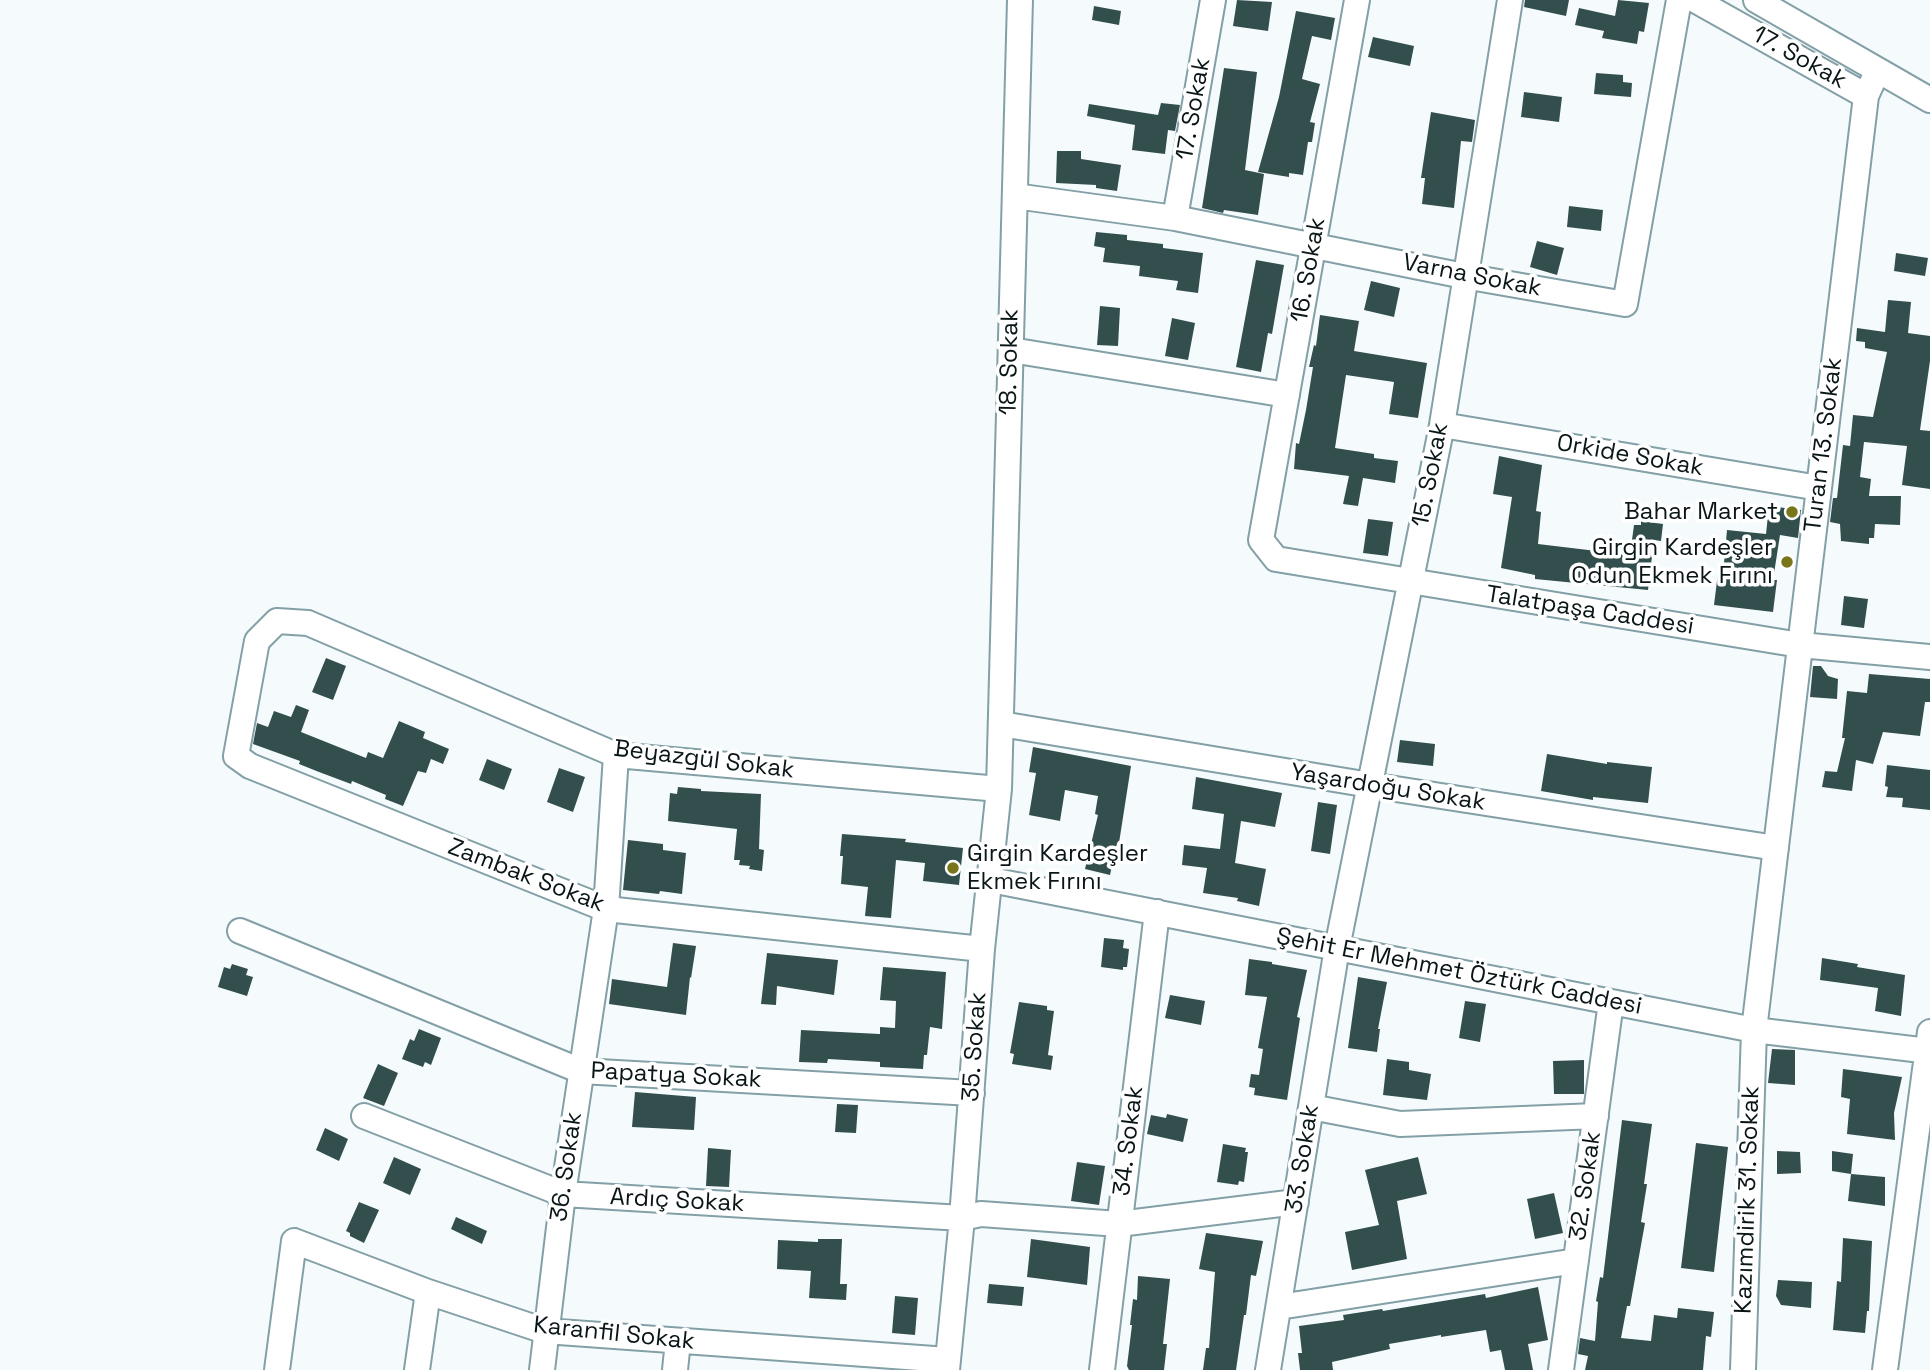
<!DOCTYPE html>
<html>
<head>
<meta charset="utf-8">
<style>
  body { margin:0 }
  canvas { display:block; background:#f5fbfd }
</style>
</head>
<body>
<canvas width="1930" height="1370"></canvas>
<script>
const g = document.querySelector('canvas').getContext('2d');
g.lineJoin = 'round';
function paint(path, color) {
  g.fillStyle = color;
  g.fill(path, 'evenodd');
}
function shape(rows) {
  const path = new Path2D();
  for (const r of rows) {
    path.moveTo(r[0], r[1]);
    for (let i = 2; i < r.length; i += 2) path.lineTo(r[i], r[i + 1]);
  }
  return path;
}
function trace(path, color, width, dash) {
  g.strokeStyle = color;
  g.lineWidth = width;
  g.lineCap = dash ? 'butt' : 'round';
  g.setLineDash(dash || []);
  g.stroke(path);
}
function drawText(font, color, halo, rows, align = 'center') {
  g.font = font + ' "Space Grotesk",sans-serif';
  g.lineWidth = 7;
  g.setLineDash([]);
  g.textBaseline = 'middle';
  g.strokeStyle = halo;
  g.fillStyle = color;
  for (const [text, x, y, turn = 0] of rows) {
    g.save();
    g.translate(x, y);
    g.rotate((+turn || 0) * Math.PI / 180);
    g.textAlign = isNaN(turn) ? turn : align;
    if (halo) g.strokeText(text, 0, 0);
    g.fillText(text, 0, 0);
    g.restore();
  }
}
paint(shape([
  [1237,0,1272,2,1268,31,1233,26],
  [1525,0,1569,0,1566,16,1524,7],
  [1618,0,1649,3,1644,32,1639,31,1637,44,1602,38,1604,31,1575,25,1579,8,1615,16],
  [1094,6,1121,11,1119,25,1092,20],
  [1296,11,1335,18,1331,40,1312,36,1302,79,1320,84,1310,122,1315,123,1312,142,1308,142,1303,175,1289,173,1289,177,1258,172,1279,97],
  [1373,37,1414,46,1410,66,1368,57],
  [1224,68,1257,72,1245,170,1264,174,1258,215,1224,210,1223,213,1202,208],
  [1596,73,1623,75,1623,82,1632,83,1631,97,1594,94],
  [1524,92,1562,97,1559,122,1521,117],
  [1161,103,1180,105,1175,131,1168,130,1165,154,1132,150,1135,125,1087,116,1089,104,1158,115],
  [1431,112,1475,120,1472,142,1461,141,1454,208,1422,204,1425,178,1421,178],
  [1057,151,1081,151,1081,159,1121,165,1117,191,1096,188,1096,185,1056,183],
  [1569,206,1603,210,1601,231,1567,227],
  [1096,232,1127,235,1127,240,1163,244,1163,248,1203,253,1198,293,1176,290,1178,281,1139,276,1140,266,1103,262,1105,248,1094,246],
  [1537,241,1564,248,1557,275,1530,267],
  [1896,253,1928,258,1925,276,1894,271],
  [1256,260,1284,265,1272,334,1268,333,1261,372,1236,367],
  [1371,281,1400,288,1394,317,1364,310],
  [1888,300,1911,302,1908,333,1930,336,1930,361,1920,430,1930,431,1930,489,1902,485,1907,446,1864,442,1860,477,1871,479,1869,496,1901,496,1900,525,1875,524,1874,538,1869,538,1869,544,1841,541,1840,524,1830,522,1833,498,1837,498,1843,445,1850,446,1853,415,1873,417,1887,352,1865,348,1865,342,1856,341,1857,328,1885,332],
  [1100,306,1120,308,1118,346,1097,345],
  [1320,315,1359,321,1354,351,1427,363,1418,418,1389,414,1394,382,1346,375,1335,448,1374,454,1374,458,1398,461,1395,483,1363,478,1358,506,1343,504,1349,476,1294,469,1296,443,1299,444,1306,410,1313,367,1309,367,1314,345,1316,346],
  [1172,318,1195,323,1188,360,1165,356],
  [1499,456,1542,465,1536,511,1541,512,1538,544,1630,555,1634,525,1641,525,1641,521,1663,524,1661,541,1654,540,1648,590,1535,579,1535,575,1501,568,1512,497,1493,494],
  [1769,506,1801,510,1798,538,1780,535,1773,580,1777,580,1773,612,1714,605,1718,573,1723,574,1727,530,1766,534],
  [1368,519,1393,522,1388,556,1363,553],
  [1844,596,1868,599,1864,628,1841,625],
  [326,658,346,666,333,700,312,692],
  [1813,666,1821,666,1828,676,1838,679,1837,699,1810,697],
  [1869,674,1930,679,1930,702,1925,702,1920,736,1883,732,1873,764,1856,760,1852,791,1822,787,1825,771,1837,772,1845,738,1842,738,1847,691,1867,693],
  [296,705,309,710,301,732,366,758,368,752,383,758,399,721,425,732,423,738,449,749,443,764,431,759,426,773,418,771,403,806,385,799,386,795,352,781,351,784,319,772,299,764,300,761,253,744,257,723,268,727,274,711,291,717],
  [1400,740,1435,744,1433,766,1397,762],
  [1033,747,1131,766,1119,843,1117,843,1110,875,1085,869,1098,815,1095,814,1098,796,1065,790,1060,821,1029,815,1036,773,1029,772],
  [1547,754,1607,764,1607,762,1652,767,1648,803,1593,797,1593,800,1541,791],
  [487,759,512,769,504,790,479,780],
  [1887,765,1930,770,1930,810,1902,807,1903,798,1886,797,1888,787,1885,786],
  [559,768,585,777,573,812,547,802],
  [1196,777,1282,793,1275,827,1241,821,1235,863,1266,869,1259,906,1237,901,1238,898,1203,893,1207,868,1182,865,1184,845,1220,849,1224,814,1192,809],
  [678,787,701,789,701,791,761,794,759,849,764,850,762,871,749,869,750,866,739,865,740,860,734,860,737,829,668,821,670,793,677,794],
  [1318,802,1337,805,1330,854,1311,851],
  [842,834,906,839,905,842,963,848,959,885,923,881,925,863,896,860,891,918,865,916,868,887,841,884,843,856,840,856],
  [628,840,663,844,663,850,686,853,682,894,660,891,659,894,623,890],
  [1104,938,1124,940,1123,948,1129,949,1127,967,1123,967,1123,970,1101,967],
  [673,943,696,946,691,978,690,977,686,1015,609,1004,612,979,667,987],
  [767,953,838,960,834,995,777,986,776,1005,761,1004],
  [1822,958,1858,964,1857,967,1905,975,1901,1016,1875,1011,1878,988,1820,980],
  [1249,959,1272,962,1272,964,1307,970,1297,1017,1300,1018,1287,1100,1254,1095,1255,1088,1249,1087,1251,1074,1259,1075,1263,1049,1258,1048,1267,997,1245,995],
  [232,964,248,969,246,975,253,977,247,996,218,987,224,967,230,969],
  [883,967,946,972,942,1029,930,1027,927,1055,924,1055,923,1069,880,1067,880,1062,828,1059,827,1063,799,1062,801,1030,880,1034,880,1027,895,1028,896,1001,880,1000],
  [1358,977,1387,982,1378,1029,1380,1029,1377,1052,1348,1048],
  [1170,995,1205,1001,1201,1025,1165,1018],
  [1465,1001,1486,1004,1480,1042,1459,1038],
  [1019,1002,1047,1006,1047,1010,1054,1011,1048,1055,1053,1056,1051,1070,1012,1064,1014,1054,1010,1053],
  [419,1029,441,1038,431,1065,425,1062,423,1067,402,1059,410,1039,414,1041],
  [1772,1049,1795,1050,1795,1085,1768,1083],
  [1387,1059,1409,1062,1409,1070,1431,1074,1427,1100,1383,1095],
  [1584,1060,1584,1094,1554,1094,1553,1061],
  [378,1064,398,1073,384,1106,363,1098],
  [1843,1069,1902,1077,1894,1113,1895,1140,1847,1134,1850,1099,1841,1097],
  [635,1092,696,1097,694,1130,632,1127],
  [837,1104,858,1105,856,1133,835,1132],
  [1167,1114,1188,1119,1183,1142,1147,1134,1151,1115,1166,1118],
  [1622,1120,1652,1124,1644,1184,1647,1184,1641,1222,1645,1223,1630,1306,1627,1306,1621,1338,1651,1341,1654,1315,1677,1318,1678,1308,1714,1312,1711,1337,1706,1336,1703,1370,1585,1370,1588,1356,1578,1354,1580,1338,1595,1341,1598,1302,1596,1301,1600,1277,1603,1278],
  [325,1128,348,1139,339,1161,316,1150],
  [1696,1143,1728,1147,1714,1272,1681,1268],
  [1223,1144,1246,1148,1245,1152,1248,1152,1244,1182,1239,1181,1238,1185,1217,1182],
  [708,1148,731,1150,729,1187,706,1186],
  [1777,1151,1800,1152,1801,1173,1777,1174],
  [1832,1151,1853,1154,1851,1174,1832,1171],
  [394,1157,421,1169,410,1195,383,1183],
  [1418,1157,1427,1194,1397,1201,1407,1259,1352,1270,1345,1232,1379,1225,1365,1170],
  [1077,1162,1105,1166,1099,1205,1071,1201],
  [1851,1174,1885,1177,1885,1206,1848,1201],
  [1554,1193,1563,1233,1535,1239,1527,1199],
  [359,1202,379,1210,364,1243,350,1236,350,1233,346,1231],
  [456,1217,487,1231,482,1244,451,1229],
  [1206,1233,1263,1241,1256,1276,1251,1275,1246,1315,1244,1315,1236,1370,1203,1370,1206,1348,1209,1348,1215,1272,1199,1269],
  [1843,1238,1872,1241,1869,1311,1867,1311,1865,1333,1833,1330,1837,1281,1841,1282],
  [818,1239,842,1239,840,1284,847,1284,846,1300,809,1298,811,1271,777,1269,778,1240,818,1242],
  [1031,1239,1090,1247,1087,1285,1027,1277],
  [1138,1276,1170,1279,1163,1344,1167,1344,1164,1370,1129,1370,1127,1366,1132,1325,1130,1325,1133,1299,1137,1300],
  [1778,1280,1812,1282,1811,1308,1781,1305,1776,1296],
  [989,1284,1024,1287,1022,1306,987,1303],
  [1538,1287,1548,1340,1528,1344,1533,1370,1505,1370,1501,1350,1490,1352,1486,1330,1441,1337,1441,1335,1389,1344,1390,1349,1332,1362,1333,1370,1300,1370,1298,1353,1302,1353,1299,1326,1344,1320,1343,1315,1382,1309,1383,1311,1485,1294,1486,1298],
  [895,1296,918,1298,915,1335,892,1333]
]), '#324f4d');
const minor = shape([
  [1357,0,1261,540,1276,559,1800,645,1930,657],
  [1695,0,1866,96],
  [1756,0,1930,100],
  [1015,196,1175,218,1464,276,1625,304,1679,0],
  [1175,218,1213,0],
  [1011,350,1287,395],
  [1442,425,1819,488],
  [1001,724,1370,785,1776,848],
  [991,880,1754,1030,1930,1051],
  [240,931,581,1071,972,1093],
  [982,949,606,909,250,766,236,756,257,641,277,621,308,623,616,755,999,789],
  [1311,1107,1400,1124,1596,1116],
  [364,1116,563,1194,962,1218,981,1214,1119,1224,1296,1202],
  [1279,1307,1576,1261],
  [277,1370,294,1241,428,1292,545,1331,948,1360],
  [417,1370,428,1292],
  [542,1370,563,1194,606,909,616,755],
  [675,1370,678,1341],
  [947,1370,962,1218,982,949,999,789,1020,0],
  [1102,1370,1157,912],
  [1268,1370,1337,948,1442,425,1510,0],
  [1561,1370,1611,1002],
  [1743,1370,1754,1030,1866,96,1877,72],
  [1885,1370,1930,1032]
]);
trace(minor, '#83a0a7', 28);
trace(minor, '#fff', 24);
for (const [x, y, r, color] of [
  [1792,512,7,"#78751b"],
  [1787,562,7,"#78751b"],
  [953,868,7,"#78751b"]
]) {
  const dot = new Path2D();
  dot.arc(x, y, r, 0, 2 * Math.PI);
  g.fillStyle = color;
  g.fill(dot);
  trace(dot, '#fff', 2.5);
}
drawText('24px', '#0a1517', '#fff', [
  ["17. Sokak",1799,58,29],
  ["17. Sokak",1194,109,-80],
  ["16. Sokak",1309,270,-80],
  ["Varna Sokak",1472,276,11],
  ["18. Sokak",1010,362,-89],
  ["Turan 13. Sokak",1824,445,-83],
  ["Orkide Sokak",1630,456,10],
  ["15. Sokak",1431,475,-79],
  ["Talatpaşa Caddesi",1590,611,9],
  ["Beyazgül Sokak",704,760,7],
  ["Yaşardoğu Sokak",1388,788,9],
  ["Zambak Sokak",526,876,21],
  ["Şehit Er Mehmet Öztürk Caddesi",1459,972,11],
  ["35. Sokak",975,1047,-86],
  ["Papatya Sokak",676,1076,3],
  ["34. Sokak",1129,1141,-83],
  ["33. Sokak",1303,1159,-81],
  ["36. Sokak",567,1167,-82],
  ["32. Sokak",1586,1186,-82],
  ["Kazımdirik 31. Sokak",1748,1200,-88],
  ["Ardıç Sokak",677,1201,3],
  ["Karanfil Sokak",614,1334,6]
]);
drawText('24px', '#0a1517', '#fff', [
  ["Bahar Market",1778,512],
  ["Girgin Kardeşler",1773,548],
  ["Odun Ekmek Fırını",1773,576],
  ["Girgin Kardeşler",967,854,"left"],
  ["Ekmek Fırını",967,882,"left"]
], 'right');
</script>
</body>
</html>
